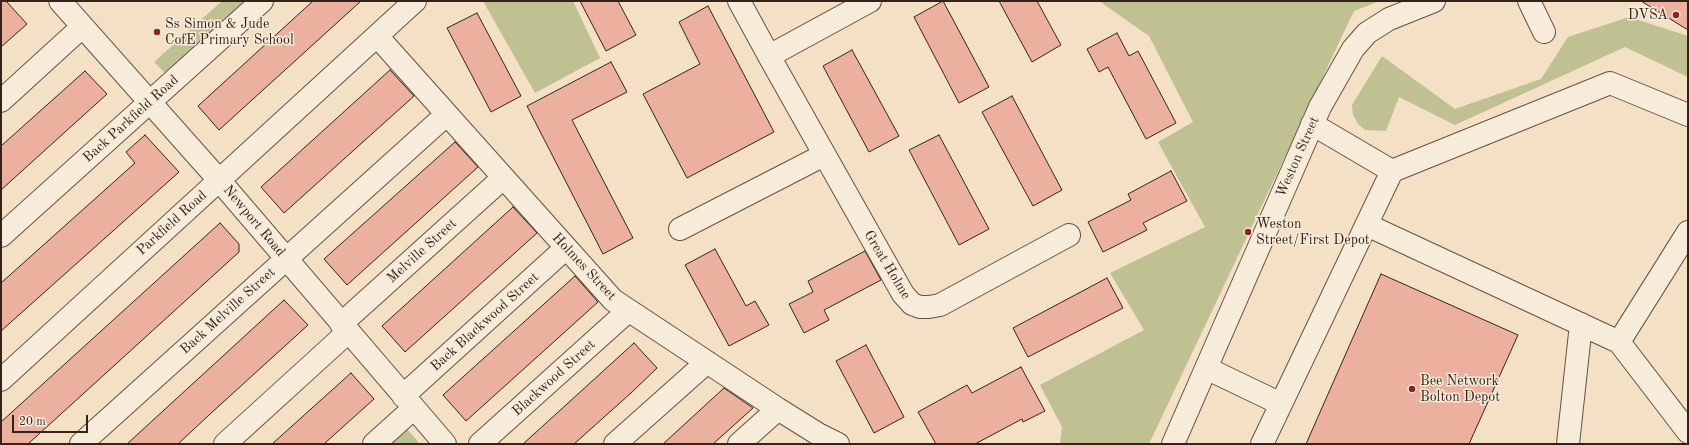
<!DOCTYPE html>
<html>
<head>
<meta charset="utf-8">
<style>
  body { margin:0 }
  #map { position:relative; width:1689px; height:445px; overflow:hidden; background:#f3e0c5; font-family:"Old Standard TT",serif }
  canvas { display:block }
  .frame { position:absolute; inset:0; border:2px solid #35231a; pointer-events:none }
  .scale { position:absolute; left:12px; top:415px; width:76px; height:18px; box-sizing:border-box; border:2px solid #35231a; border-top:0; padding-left:5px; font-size:12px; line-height:14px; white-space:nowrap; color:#35231a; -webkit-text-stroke:3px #f7ebd9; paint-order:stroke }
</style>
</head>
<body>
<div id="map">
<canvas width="1689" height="445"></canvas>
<div class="frame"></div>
<div class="scale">20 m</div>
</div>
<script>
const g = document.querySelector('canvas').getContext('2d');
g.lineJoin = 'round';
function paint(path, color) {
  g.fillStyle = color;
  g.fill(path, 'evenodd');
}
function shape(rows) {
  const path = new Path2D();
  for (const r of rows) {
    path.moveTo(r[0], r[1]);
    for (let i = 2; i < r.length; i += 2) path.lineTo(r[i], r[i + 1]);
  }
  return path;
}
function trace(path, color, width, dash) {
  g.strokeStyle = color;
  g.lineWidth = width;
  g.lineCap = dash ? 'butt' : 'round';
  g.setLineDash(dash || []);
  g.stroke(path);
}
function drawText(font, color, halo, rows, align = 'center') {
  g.font = font + ' "Old Standard TT",serif';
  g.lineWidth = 3;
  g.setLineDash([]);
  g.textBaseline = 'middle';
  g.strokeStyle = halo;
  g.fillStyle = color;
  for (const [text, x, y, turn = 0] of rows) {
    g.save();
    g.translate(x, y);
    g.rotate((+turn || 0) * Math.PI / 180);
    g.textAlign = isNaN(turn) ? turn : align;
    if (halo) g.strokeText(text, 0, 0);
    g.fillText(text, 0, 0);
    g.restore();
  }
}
paint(shape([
  [222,1,245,1,165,73,154,62],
  [483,1,573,1,600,58,535,93],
  [1099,1,1380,1,1354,11,1149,444,1060,444,1062,427,1040,385,1144,330,1110,273,1205,227,1158,142,1193,122,1149,36],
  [1629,17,1688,36,1688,77,1625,47,1455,125,1399,97,1386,131,1365,130,1358,124,1353,115,1352,105,1382,56,1455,109,1541,79,1568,37],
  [405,427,420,444,385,444]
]), '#bfc192');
const building = shape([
  [1,1,6,1,27,24,1,47,1,1],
  [313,1,361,1,219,130,198,106,313,1],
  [580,1,618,1,636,35,606,51,580,1],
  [943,1,989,87,959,103,914,17,943,1],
  [999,1,1037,1,1061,45,1032,62,999,1],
  [1641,1,1688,1,1688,30,1641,1],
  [708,6,774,132,687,178,643,94,700,64,679,22,708,6],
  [477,13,521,96,491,112,447,28,477,13],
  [1117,33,1129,56,1138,51,1176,123,1146,139,1108,67,1099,72,1087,49,1117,33],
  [852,50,899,136,869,152,823,66,852,50],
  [611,62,627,92,572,120,633,238,603,254,527,106,611,62],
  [390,70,414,96,284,213,261,187,390,70],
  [85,71,107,94,1,190,1,146,85,71],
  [1012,96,1062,190,1033,206,982,112,1012,96],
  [145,135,179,172,1,331,1,283,135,163,126,152,145,135],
  [939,135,989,229,959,245,909,150,939,135],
  [455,142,478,167,347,285,324,259,455,142],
  [1171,171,1187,201,1143,223,1147,230,1103,252,1088,222,1131,200,1128,194,1171,171],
  [513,207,537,233,405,352,382,326,513,207],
  [220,223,239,244,239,252,28,444,1,444,1,422,220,223],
  [715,249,746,306,755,301,769,325,729,346,685,265,715,249],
  [865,251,881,280,824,310,829,320,804,333,789,304,813,292,808,281,865,251],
  [1381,274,1518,335,1469,444,1306,444,1381,274],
  [575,276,598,302,466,421,443,395,575,276],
  [1107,278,1123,308,1028,357,1013,328,1107,278],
  [284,300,308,325,209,415,178,444,127,444,284,300],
  [634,343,657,368,631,393,574,444,523,444,634,343],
  [866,345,904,417,874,433,836,361,866,345],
  [1021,367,1045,411,1023,422,1022,419,975,444,936,444,918,412,967,385,972,393,1021,367],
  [351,373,374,399,335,434,324,444,272,444,351,373],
  [724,388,753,408,713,444,663,444,724,388]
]);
paint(building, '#ebb19e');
trace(building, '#35231a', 1);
const minor = shape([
  [60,1,219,180,445,444],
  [739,1,769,56,903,294,912,304,920,307,929,307,940,305,1069,235],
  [1529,1,1544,32],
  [377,36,613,300,778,409,818,434,838,444],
  [769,56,870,1],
  [1,101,82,27],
  [1392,171,1610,83,1688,115],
  [1367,225,1619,342,1688,432],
  [680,229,824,155],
  [1,236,262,1],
  [341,324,503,178],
  [1619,342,1688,232],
  [1206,368,1281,404],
  [1,380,415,1],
  [403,396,566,248],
  [81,444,446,115],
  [225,444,348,332],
  [374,444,414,408],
  [480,444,628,311],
  [615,444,707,362],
  [739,444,778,409],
  [1173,444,1320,107,1353,49,1367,33,1389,19,1434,1],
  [1262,444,1392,171,1312,124],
  [1568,444,1581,324]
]);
trace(minor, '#645245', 24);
trace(minor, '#f7ebd9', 22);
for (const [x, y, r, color] of [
  [1676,15,4,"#8f2418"],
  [157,32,4,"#8f2418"],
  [1248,232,4,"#8f2418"],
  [1412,389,4,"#8f2418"]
]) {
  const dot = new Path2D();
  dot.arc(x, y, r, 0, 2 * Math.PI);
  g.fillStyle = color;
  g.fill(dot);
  trace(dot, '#f7ebd9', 1.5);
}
drawText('14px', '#35231a', '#f7ebd9', [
  ["DVSA",1668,15,"right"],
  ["Ss Simon & Jude",165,24],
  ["CofE Primary School",165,40],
  ["Weston",1256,224],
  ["Street/First Depot",1256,240],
  ["Bee Network",1420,381],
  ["Bolton Depot",1420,397]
], 'left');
drawText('14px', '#35231a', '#f7ebd9', [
  ["Back Parkfield Road",131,119,-42],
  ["Weston Street",1298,157,-66],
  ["Newport Road",254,221,50],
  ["Parkfield Road",172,223,-42],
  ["Melville Street",422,251,-42],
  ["Great Holme",887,265,59],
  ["Holmes Street",584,267,47],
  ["Back Melville Street",228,311,-42],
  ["Back Blackwood Street",485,322,-42],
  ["Blackwood Street",554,378,-42]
]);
</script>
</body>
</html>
